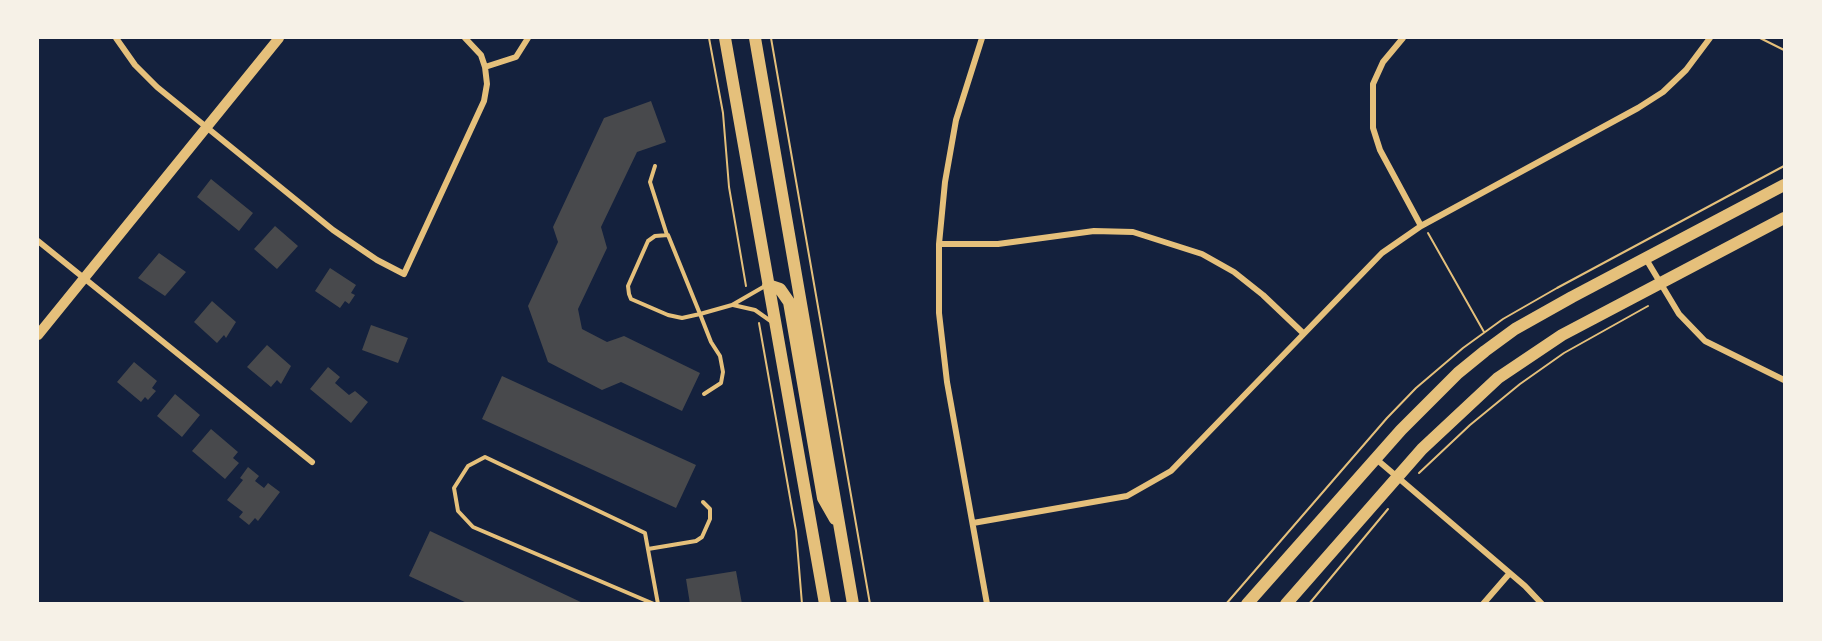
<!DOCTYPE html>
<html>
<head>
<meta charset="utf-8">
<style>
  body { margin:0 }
  #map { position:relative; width:1822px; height:641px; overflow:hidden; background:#14213d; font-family:"Asap Condensed",sans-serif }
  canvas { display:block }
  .frame { position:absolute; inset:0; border:39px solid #f6f1e7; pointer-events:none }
</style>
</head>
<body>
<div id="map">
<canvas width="1822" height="641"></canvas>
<div class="frame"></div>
</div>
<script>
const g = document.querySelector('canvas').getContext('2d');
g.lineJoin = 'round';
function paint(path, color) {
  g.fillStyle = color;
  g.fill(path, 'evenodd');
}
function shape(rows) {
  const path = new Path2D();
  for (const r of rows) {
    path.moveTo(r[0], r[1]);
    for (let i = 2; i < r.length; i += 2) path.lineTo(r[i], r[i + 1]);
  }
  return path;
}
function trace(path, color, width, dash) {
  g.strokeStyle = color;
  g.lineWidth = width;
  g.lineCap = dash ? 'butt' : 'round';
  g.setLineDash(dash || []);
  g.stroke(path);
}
paint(shape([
  [651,101,666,142,637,152,601,227,607,248,578,309,582,329,607,342,624,336,700,373,682,411,621,382,602,390,548,362,528,306,558,242,553,227,604,118],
  [211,179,253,213,239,231,197,197],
  [275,226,298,246,277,269,254,249],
  [159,253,186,272,165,296,138,278],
  [330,268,356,285,351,293,355,295,349,304,345,301,340,308,315,291],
  [212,301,236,322,226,338,224,335,217,343,194,322],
  [371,325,408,338,398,363,362,350],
  [267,345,291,366,281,384,277,380,271,387,247,367],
  [134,362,157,381,152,388,156,391,148,400,145,397,141,402,117,382],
  [328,367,340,377,335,383,349,395,355,391,368,402,351,423,310,389],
  [502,376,696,465,676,508,482,419],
  [175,394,200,415,182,437,157,416],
  [211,429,238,452,233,458,239,463,225,479,192,451],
  [248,467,259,476,255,481,264,488,268,483,280,492,258,521,255,518,249,525,239,517,243,512,227,500,243,480,240,478],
  [430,531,585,604,469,604,409,576],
  [736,571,742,604,690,604,686,579]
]), '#48494c');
trace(shape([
  [709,38,723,113,729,187,746,286],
  [771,38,870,604],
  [1760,38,1784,50],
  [1428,233,1484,332],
  [759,323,796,531,802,604],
  [1419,473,1470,425,1520,384,1564,353,1648,306],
  [1226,604,1387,418,1416,388,1463,348,1503,319,1557,288,1784,166],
  [1309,604,1388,509]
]), '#e5c07b', 2);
trace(shape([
  [655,166,650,182,667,235],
  [733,305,755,310,772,322],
  [704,394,721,383,723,372,720,356,711,342,700,314,668,235,655,236,648,241,628,286,629,294,631,299,668,315,682,318,700,314,732,305,765,286],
  [648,549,696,541,702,537,710,519,710,509,703,502],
  [654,604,473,527,458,511,454,488,468,466,485,457,645,533,658,604]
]), '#e5c07b', 4);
trace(shape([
  [116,38,135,65,157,87,333,230,377,260,404,274,484,101,487,84,485,67,516,57,528,38],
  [465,38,481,55,485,67],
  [982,38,956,120,945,182,939,244,939,313,947,382,987,604],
  [1403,38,1383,62,1373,84,1373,128,1380,150,1421,226],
  [38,241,312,462],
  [939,244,998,244,1094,231,1133,232,1202,254,1234,272,1263,295,1303,333],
  [1646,259,1679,314,1705,341,1784,380],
  [1375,458,1525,586,1542,604],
  [973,523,1127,496,1171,471,1382,253,1421,226,1638,108,1663,92,1686,70,1710,38],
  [1483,604,1509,574]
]), '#e5c07b', 6);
trace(shape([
  [38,335,279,38]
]), '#e5c07b', 10);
trace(shape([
  [725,38,825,604],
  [755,38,853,604],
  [768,285,780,289,789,302,823,498,835,519],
  [1247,604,1401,430,1458,373,1485,351,1515,329,1572,297,1784,185],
  [1286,604,1422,449,1498,378,1562,335,1784,218]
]), '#e5c07b', 12);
</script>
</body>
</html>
